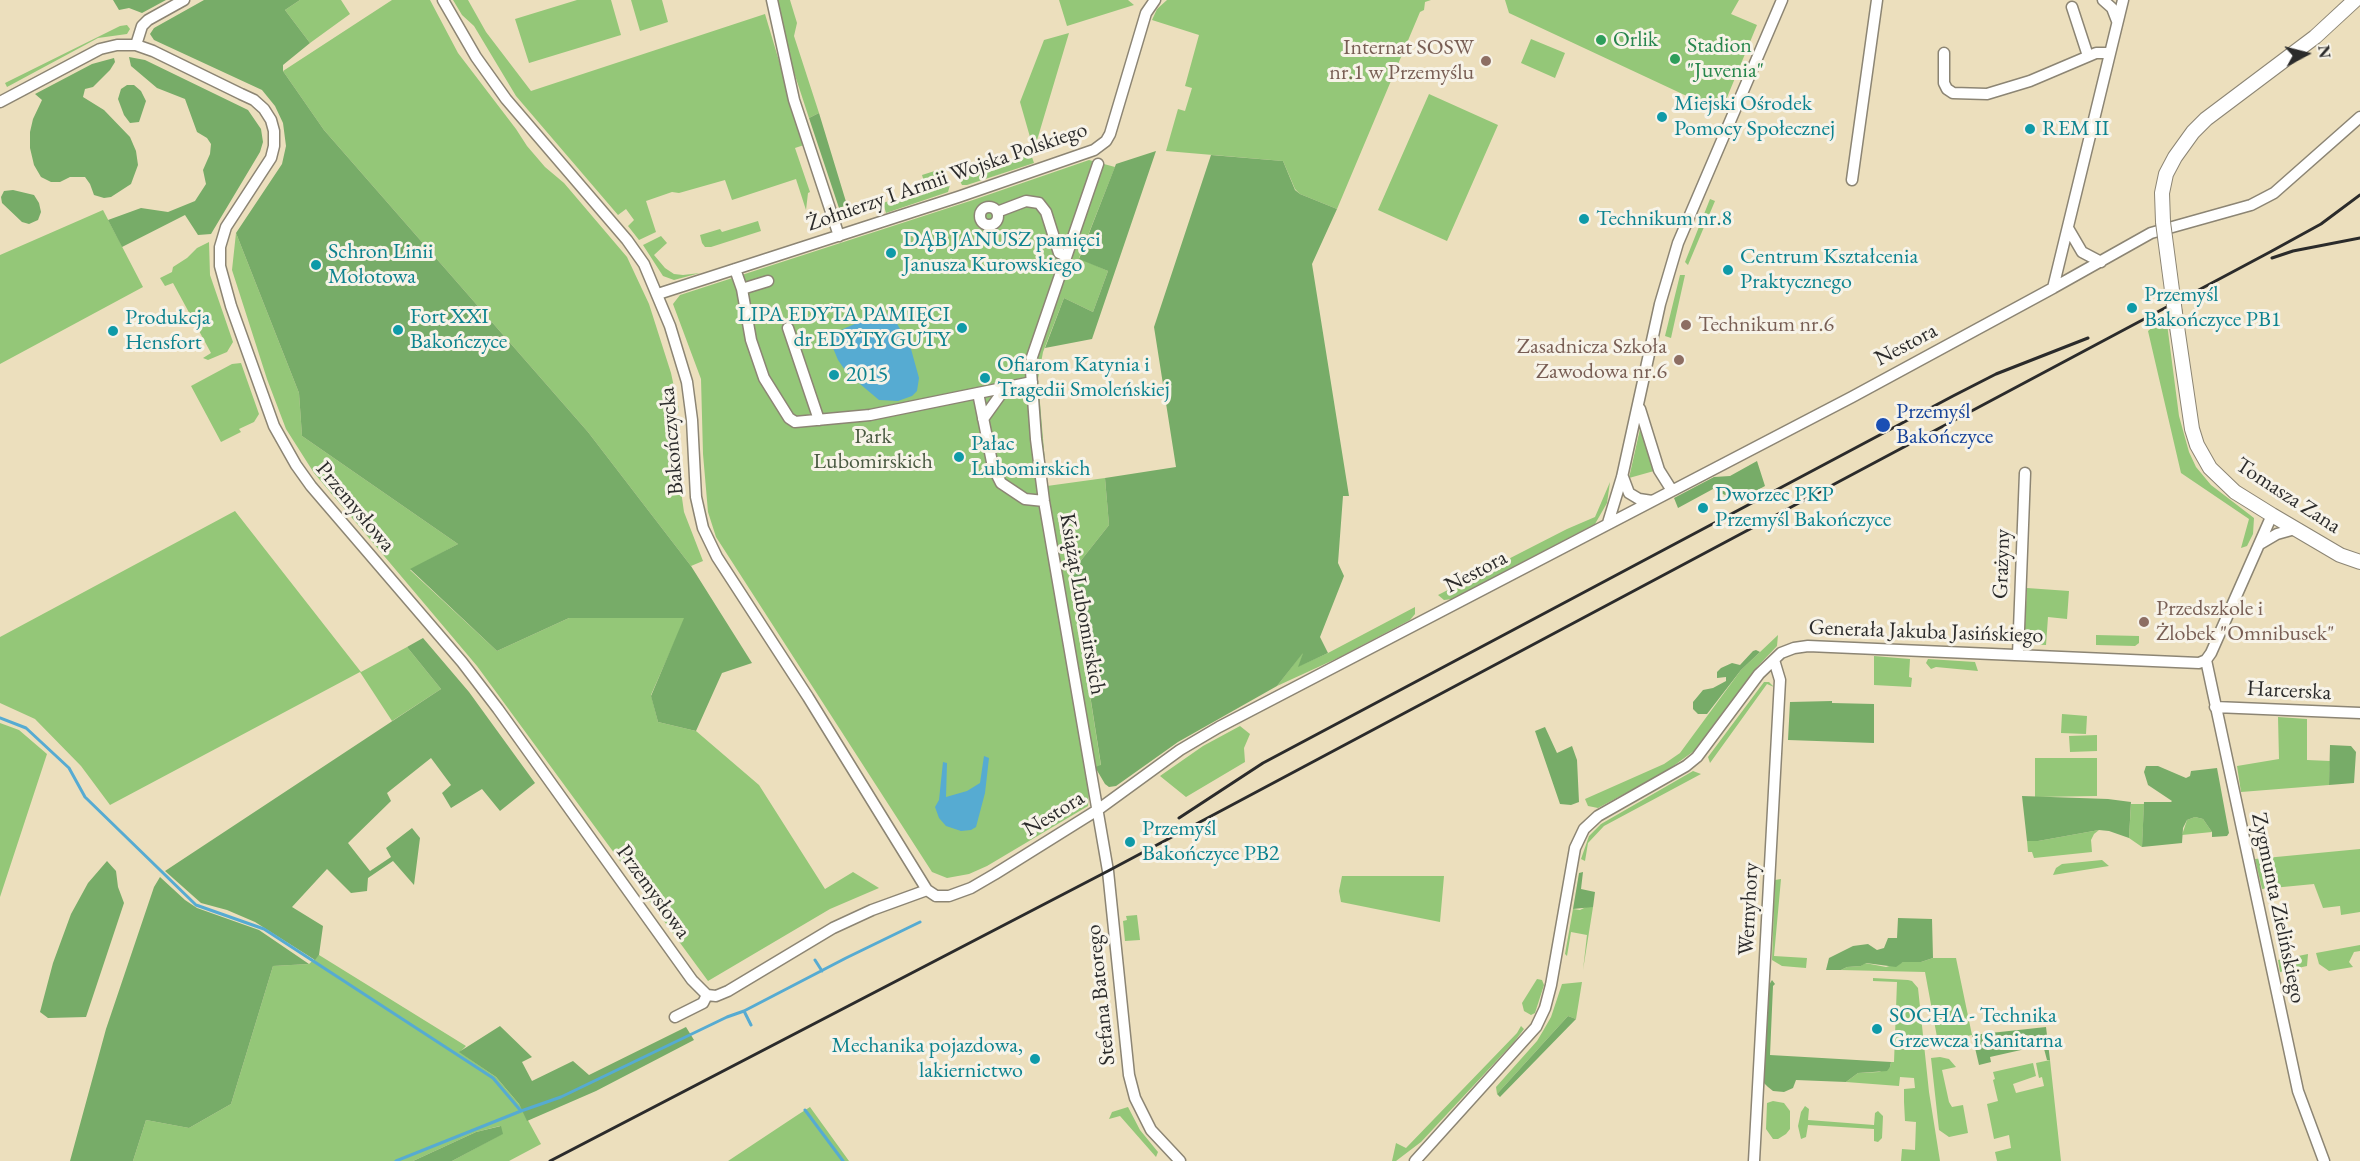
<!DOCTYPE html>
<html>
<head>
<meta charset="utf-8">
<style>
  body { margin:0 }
  #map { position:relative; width:2360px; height:1161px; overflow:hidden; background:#ecdfbd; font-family:"EB Garamond",serif }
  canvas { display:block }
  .north { position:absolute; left:2276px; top:24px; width:60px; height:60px; -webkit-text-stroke:4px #f7f3e8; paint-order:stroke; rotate:83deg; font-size:16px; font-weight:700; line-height:24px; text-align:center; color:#2b2b2b }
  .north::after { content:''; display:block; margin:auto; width:21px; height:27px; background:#2b2b2b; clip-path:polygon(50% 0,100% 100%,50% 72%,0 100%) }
</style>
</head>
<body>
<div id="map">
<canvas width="2360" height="1161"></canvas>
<div class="north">N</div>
</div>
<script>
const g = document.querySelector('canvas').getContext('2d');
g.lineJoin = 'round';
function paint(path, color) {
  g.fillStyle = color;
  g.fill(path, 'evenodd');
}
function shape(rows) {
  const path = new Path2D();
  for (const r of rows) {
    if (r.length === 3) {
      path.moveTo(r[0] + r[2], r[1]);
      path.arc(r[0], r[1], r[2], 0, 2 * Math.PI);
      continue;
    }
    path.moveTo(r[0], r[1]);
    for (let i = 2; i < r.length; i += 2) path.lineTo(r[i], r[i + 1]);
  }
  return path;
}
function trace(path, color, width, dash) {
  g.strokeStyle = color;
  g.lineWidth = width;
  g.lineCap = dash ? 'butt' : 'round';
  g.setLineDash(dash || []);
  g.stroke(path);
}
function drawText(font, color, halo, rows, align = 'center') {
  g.font = font + ' "EB Garamond",serif';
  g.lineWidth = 6;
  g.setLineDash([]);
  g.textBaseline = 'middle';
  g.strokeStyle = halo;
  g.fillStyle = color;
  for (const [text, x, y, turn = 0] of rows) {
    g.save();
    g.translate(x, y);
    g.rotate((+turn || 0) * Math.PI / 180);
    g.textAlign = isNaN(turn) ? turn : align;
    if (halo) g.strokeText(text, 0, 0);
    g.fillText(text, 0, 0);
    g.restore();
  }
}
paint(shape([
  [300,0,341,0,350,14,310,43,285,10],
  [392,0,430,0,458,53,516,129,527,146,545,167,564,183,627,257,649,304,671,373,679,410,671,420,684,512,703,561,691,566,588,432,324,130,283,71],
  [453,0,468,0,486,32,531,91,765,14,804,145,795,148,810,192,808,193,806,210,796,179,732,200,725,180,679,193,672,192,646,201,656,232,639,240,628,226,634,220,626,209,618,215,516,96,474,26,462,15],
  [577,0,611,0,621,35,529,63,515,19],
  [631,0,662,0,668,22,640,31],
  [777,0,790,0,797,23,794,36,819,113,809,118,789,57],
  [1059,0,1128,0,1134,5,1067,26],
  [1167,0,1431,0,1425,2,1424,10,1420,12,1337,209,1300,194,1295,189,1283,161,1166,151,1178,109,1185,111,1192,88,1185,86,1199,35,1152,20,1157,9],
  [1505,0,1739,0,1731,14,1757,25,1721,112,1509,13],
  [127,25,130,29,127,34,98,38,7,87,5,83,120,26],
  [1069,33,1032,157,1034,163,967,185,962,185,958,177,1034,151,1020,102,1044,40],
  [1531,39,1565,53,1555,78,1521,63],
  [1429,94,1498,125,1447,241,1378,210],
  [1089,160,1115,167,1079,258,1108,271,1093,312,1064,298,1043,352,1038,379,1047,486,1105,478,1109,525,1071,573,1101,766,1091,768,1088,806,987,866,969,874,947,878,932,872,716,537,708,512,703,454,701,379,673,304,680,295,973,200],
  [941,169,945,181,948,180,950,185,948,192,886,213,883,203,926,188,922,175],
  [1710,199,1715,201,1688,265,1685,262],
  [103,210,143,287,0,364,0,255],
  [758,221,761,231,711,247,705,247,702,243,700,235,720,229,722,232],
  [236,233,299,393,302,436,458,544,410,570,497,651,569,618,685,618,651,695,658,722,696,731,759,785,825,889,853,872,879,888,830,909,708,981,477,666,314,473,286,429,267,379,232,270],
  [661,236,667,243,654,255,665,268,674,274,683,275,700,273,674,280,663,276,643,245],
  [209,242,210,275,233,342,227,352,208,360,203,358,211,353,173,283,165,286,160,278,172,272,173,267,187,258,197,248],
  [1680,275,1685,275,1671,338,1665,336],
  [2166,316,2179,416,2189,452,2196,467,2211,485,2254,518,2253,534,2247,546,2241,548,2249,519,2181,473,2148,331],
  [241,363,259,414,254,422,239,429,241,432,221,442,191,386,232,364],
  [1640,429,1654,471,1629,478],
  [1610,482,1607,503,1595,524,1452,599,1444,600,1438,595,1567,529,1595,517],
  [235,511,361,672,407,647,441,689,392,721,360,672,110,805,81,766,35,719,0,703,0,637],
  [2027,588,2069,591,2067,619,2048,617,2046,645,2024,644],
  [1415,607,1415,614,1410,620,1340,657,1277,686,1304,651,1299,666,1328,653],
  [1778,635,1777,646,1757,667,1694,751,1665,772,1598,808,1588,806,1585,799,1664,764,1680,753,1741,670],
  [2096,635,2139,636,2139,643,2135,646,2096,645],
  [1874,656,1910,659,1909,677,1912,678,1911,687,1874,685],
  [1928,659,1975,662,1978,671,1936,667,1931,669,1926,663],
  [1764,682,1769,682,1774,687,1767,684,1710,763,1708,757],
  [2062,714,2087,716,2086,734,2061,733],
  [2278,717,2307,719,2307,760,2330,761,2329,785,2241,792,2237,766,2279,759],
  [0,723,19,730,47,754,0,897],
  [1240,726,1250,734,1244,748,1245,762,1186,797,1160,776,1203,746],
  [2097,735,2097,751,2070,752,2069,736],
  [2035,758,2097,758,2097,796,2035,797],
  [1693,771,1701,774,1604,826,1588,843,1585,861,1581,859,1589,836,1601,824],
  [2131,804,2144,804,2142,847,2129,838],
  [2195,817,2203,819,2212,832,2182,835,2187,820],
  [2099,830,2094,834,2091,840,2092,852,2034,858,2032,852,2028,852,2027,841,2038,841],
  [2360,849,2360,912,2341,915,2340,906,2323,908,2314,884,2262,889,2255,859],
  [2102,860,2109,866,2053,875,2056,868,2062,864],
  [1342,876,1444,876,1440,922,1341,902,1339,891],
  [1781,879,1774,956,1807,958,1806,968,1782,966,1772,960,1775,880],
  [1588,906,1593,907,1583,970,1587,935,1571,932,1567,956,1565,954,1573,909,1580,910],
  [1137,915,1140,940,1125,941,1123,921,1127,920,1126,916],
  [2360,945,2360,951,2354,952,2349,962,2353,967,2329,971,2319,964,2316,953],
  [2308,954,2307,966,2280,972,2278,960],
  [319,955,466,1046,460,1052,496,1077,519,1104,541,1144,509,1161,452,1161,502,1134,500,1126,476,1132,413,1161,133,1161,146,1120,189,1128,231,1104,273,966,309,964],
  [1933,958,1956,958,1972,1035,1946,1040,1941,1040,1937,1037,1925,972,1841,970,1847,967,1861,966,1865,963,1886,967,1903,962,1921,962],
  [1873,978,1908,980,1912,981,1918,988,1929,1092,1940,1161,1901,1161,1902,1149,1915,1150,1916,1122,1905,1121,1904,1102,1904,1089,1915,1088,1914,1078,1900,1077,1899,1086,1846,1082,1858,1073,1879,1072,1890,1067,1891,1062,1894,1062,1897,982,1873,981],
  [1537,979,1542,980,1544,985,1535,1013,1531,1015,1524,1011,1522,1003],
  [1582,982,1576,1019,1568,1016,1497,1094,1496,1087,1537,1041,1543,1031,1551,1017,1562,984],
  [1521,1026,1524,1029,1514,1042,1421,1142,1396,1161,1392,1161,1396,1143,1406,1148,1517,1033],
  [1940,1057,1949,1059,1956,1067,1942,1070,1949,1102,1952,1107,1963,1105,1968,1133,1949,1137,1939,1130,1931,1058],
  [2050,1060,2061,1161,1997,1161,1995,1152,2011,1148,2009,1135,1994,1139,1987,1104,1998,1101,1993,1080,1995,1079,1993,1072,2033,1063,2036,1076,2013,1084,2016,1093,2044,1086,2042,1077,2039,1078,2036,1063],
  [1773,1101,1784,1103,1790,1111,1790,1129,1786,1134,1778,1139,1773,1139,1766,1129,1767,1103],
  [1805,1106,1809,1109,1808,1120,1874,1125,1875,1113,1878,1111,1883,1116,1882,1138,1878,1142,1874,1141,1874,1129,1808,1125,1806,1137,1801,1139,1798,1126,1801,1112],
  [810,1107,849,1161,728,1161,799,1114],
  [1128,1107,1140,1130,1158,1152,1156,1157,1120,1116,1109,1119,1112,1112]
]), '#94c778');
paint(shape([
  [113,0,166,0,142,13,129,8,119,10],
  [204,0,300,0,285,10,310,43,283,65,283,71,324,130,588,432,691,566,752,663,722,673,696,731,658,722,651,696,684,618,569,618,497,651,410,569,458,544,302,436,299,393,236,233,282,164,286,146,283,123,275,106,262,90,154,40,150,34,154,28],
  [129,57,145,60,248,110,261,129,263,142,260,152,211,234,198,235,185,215,122,247,108,220,141,208,168,212,195,201,206,184,203,170,210,154,211,144,207,138,197,132,185,99,157,88,131,66],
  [114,58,115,62,110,70,93,87,85,89,83,97,104,110,130,137,136,151,138,165,131,184,111,197,104,198,94,195,90,184,85,177,70,177,60,182,51,182,41,177,34,165,30,148,30,132,33,119,42,100,35,94,92,64],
  [127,85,134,85,141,91,146,101,139,122,130,123,124,115,118,99,121,89],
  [819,113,847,205,839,208,809,118],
  [1156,151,1092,339,1045,348,1064,298,1093,312,1108,271,1079,259,1116,164],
  [1211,155,1283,161,1295,190,1300,194,1337,209,1312,264,1349,496,1343,496,1338,563,1344,576,1320,637,1328,653,1298,667,1303,653,1277,686,1178,742,1116,786,1109,787,1105,784,1095,767,1101,765,1071,573,1109,525,1105,478,1176,467,1154,327],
  [13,190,34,195,39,203,41,212,38,220,29,224,22,222,2,203,1,197,4,191],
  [1757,461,1765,486,1745,497,1729,497,1713,489,1678,508,1674,498,1714,477,1730,476],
  [423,638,469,692,535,783,500,811,482,789,451,808,442,793,451,785,431,758,387,793,391,801,348,843,370,871,391,857,386,848,412,828,420,838,414,885,393,861,368,878,367,891,351,893,327,869,292,907,323,926,319,955,315,960,255,922,227,910,201,903,165,871,441,689,407,647],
  [1756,650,1760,652,1741,670,1707,714,1698,714,1693,709,1693,702,1703,690,1713,688,1726,681,1726,677,1717,678,1717,672,1721,668,1732,663,1740,665,1753,651],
  [1832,701,1832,703,1874,704,1874,743,1788,740,1790,702],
  [1545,727,1557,753,1572,746,1577,760,1579,802,1571,805,1560,804,1535,731],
  [2330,745,2351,746,2356,752,2354,783,2329,785],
  [2146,766,2158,766,2186,778,2190,776,2191,771,2217,768,2229,833,2227,836,2212,837,2212,832,2203,819,2195,817,2187,820,2183,828,2182,843,2142,847,2144,802,2171,802,2172,801,2148,785,2144,772],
  [2022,796,2108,799,2131,802,2129,838,2109,831,2099,830,2038,841,2027,841],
  [107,861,116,871,118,887,124,903,86,1017,48,1018,40,1012,53,963,71,914,88,883],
  [1583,872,1581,889,1595,892,1593,907,1573,909,1579,873],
  [160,877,185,900,197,908,259,930,309,964,273,966,231,1104,189,1128,146,1120,133,1161,70,1161,106,1029,154,887],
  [1898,918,1932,919,1933,958,1921,962,1903,962,1896,967,1866,963,1861,966,1847,967,1841,970,1826,970,1829,958,1853,946,1868,944,1877,950,1884,948,1888,938,1897,938],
  [1772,980,1775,984,1773,986,1770,1055,1891,1062,1890,1067,1887,1071,1858,1073,1846,1082,1796,1080,1793,1088,1784,1092,1773,1091,1768,1087,1763,1082,1769,985],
  [1568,1016,1576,1019,1500,1097,1497,1094],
  [500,1026,532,1057,522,1062,532,1081,573,1061,589,1075,686,1027,694,1040,596,1091,527,1121,519,1104,496,1077,459,1052],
  [2046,1027,2050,1060,2047,1060,2043,1045,1990,1057,1991,1062,1979,1065,1972,1035],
  [501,1126,503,1134,452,1161,413,1161,476,1132]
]), '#77ac68');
paint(shape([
  [886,314,895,320,911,349,919,378,917,391,912,396,898,401,879,400,847,373,838,360,833,348,833,339,843,329,876,315],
  [984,756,989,758,985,793,976,827,971,830,961,831,946,826,939,818,935,807,939,800,943,762,947,763,946,797,967,791,980,783]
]), '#56abd2');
trace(shape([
  [0,718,26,728,69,768,85,797,196,905,264,929,493,1078,521,1111],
  [815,960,822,971],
  [744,1011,846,958,920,922],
  [805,1110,843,1161],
  [396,1161,521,1111,561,1097,727,1017,744,1011,751,1025]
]), '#56abd2', 3);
const minor = shape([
  [443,0,476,57,506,99,627,240,644,264,670,326,687,382,692,420,696,497,703,528,717,557,808,697,927,890,936,896,949,896,971,888,995,874,1099,809,1180,750,1219,727,1852,397,2053,288,2123,0],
  [772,0,794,100,839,236],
  [2103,0,2112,8,2117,21],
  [2072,7,2088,56],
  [136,45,142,26,148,20,184,0],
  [1944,53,1944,83,1947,89,1953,93,1987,94,2030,81,2096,53,2109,53],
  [0,102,100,49,117,45,136,45,153,51,241,94,254,100,264,109,271,120,274,131,274,146,271,158,226,227,220,247,220,266,231,306,274,426,296,465,311,486,462,662,498,709,692,980,707,995],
  [1098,164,1032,357,1031,371,1036,439,1044,501,1108,871,1129,1075,1135,1098,1151,1130,1180,1161],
  [1852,180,1877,0],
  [989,216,9],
  [997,212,1026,201,1039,203,1046,212,1059,253,1066,256],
  [2068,228,2082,252,2101,262],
  [735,269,742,289,751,340,764,378,789,418,795,422,870,415,1032,382],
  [2053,288,2151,233,2251,205,2274,193,2360,117],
  [742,289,768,281],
  [658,294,958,197,1094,150,1106,141,1110,134,1146,13,1155,0],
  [788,328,819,420],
  [978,393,993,467,1001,483,1025,499,1044,501],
  [1640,409,1659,470,1671,489],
  [983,419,1006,387],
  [1623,477,1629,493,1639,499,1652,501],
  [1608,523,1622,477,1660,304,1678,243,1782,0],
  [2260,544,2277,534,2295,529],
  [2018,655,2025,473],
  [2206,660,2298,1091,2324,1161],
  [2215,707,2360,713],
  [675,1017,703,1003,707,995,716,996,728,991,833,928,872,910,927,890],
  [1415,1161,1536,1027,1545,1008,1551,985,1575,848,1584,829,1598,816,1686,766,1697,757,1759,674,1781,653,1794,648,1808,646,2199,663,2206,660,2211,653,2272,515],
  [1754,1161,1780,680,1774,660]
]);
const major = shape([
  [2163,222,2162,193,2166,174,2175,157,2193,132,2206,119,2315,37,2355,0],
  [2175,313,2192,429,2197,445,2210,468,2235,492,2272,515,2340,555,2360,562]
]);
trace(minor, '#8c8574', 13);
trace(major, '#8c8574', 16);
trace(minor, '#fff', 10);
trace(major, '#fff', 14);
trace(shape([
  [2272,258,2293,251,2360,238],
  [1179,818,1263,763,1953,396,1996,374,2088,338],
  [550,1161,1108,871,2270,252,2321,224,2360,195]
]), '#2b2b2b', 3);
const majorBridge = shape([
  [2163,222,2175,313]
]);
trace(majorBridge, '#8c8574', 16, []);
trace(majorBridge, '#fff', 14);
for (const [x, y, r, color] of [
  [1601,40,6,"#2e9e5b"],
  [1675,59,6,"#2e9e5b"],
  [1486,61,6,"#8d6e63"],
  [1662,117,6,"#0f9aa8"],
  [2030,129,6,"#0f9aa8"],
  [1584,219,6,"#0f9aa8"],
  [891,253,6,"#0f9aa8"],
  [316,265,6,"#0f9aa8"],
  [1728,270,6,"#0f9aa8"],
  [2132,308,6,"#0f9aa8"],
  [1686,325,6,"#8d6e63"],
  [962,328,6,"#0f9aa8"],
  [398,330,6,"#0f9aa8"],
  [113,331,6,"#0f9aa8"],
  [1679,360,6,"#8d6e63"],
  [834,375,6,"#0f9aa8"],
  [985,378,6,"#0f9aa8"],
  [1883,425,8,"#1a4fb4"],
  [959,457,6,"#0f9aa8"],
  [1703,508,6,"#0f9aa8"],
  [2144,622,6,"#8d6e63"],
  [1130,842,6,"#0f9aa8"],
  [1877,1029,6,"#0f9aa8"],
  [1035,1059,6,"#0f9aa8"]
]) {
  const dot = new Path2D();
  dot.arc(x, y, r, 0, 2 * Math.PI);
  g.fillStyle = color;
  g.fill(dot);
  trace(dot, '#f7f3e8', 2);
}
drawText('22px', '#27864d', '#f7f3e8', [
  ["Orlik",1613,40],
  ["Stadion",1687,46],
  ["\"Juvenia\"",1687,71]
], 'left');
drawText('22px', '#785e54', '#f7f3e8', [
  ["Internat SOSW",1474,48],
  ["nr.1 w Przemyślu",1474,73],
  ["Technikum nr.6",1698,325,"left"],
  ["Zasadnicza Szkoła",1667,347],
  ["Zawodowa nr.6",1667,372],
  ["Przedszkole i",2156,609,"left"],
  ["Żlobek \"Omnibusek\"",2156,634,"left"]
], 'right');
drawText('22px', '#0d838f', '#f7f3e8', [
  ["Miejski Ośrodek",1674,104],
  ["Pomocy Społecznej",1674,129],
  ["REM II",2042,129],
  ["Technikum nr.8",1596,219],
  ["DĄB JANUSZ pamięci",903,240],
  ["Janusza Kurowskiego",903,265],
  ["Schron Linii",328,252],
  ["Mołotowa",328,277],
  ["Centrum Kształcenia",1740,257],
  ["Praktycznego",1740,282],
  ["Przemyśl",2144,295],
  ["Bakończyce PB1",2144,320],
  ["LIPA EDYTA PAMIĘCI",950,315,"right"],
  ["dr EDYTY GUTY",950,340,"right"],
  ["Fort XXI",410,317],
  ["Bakończyce",410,342],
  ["Produkcja",125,318],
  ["Hensfort",125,343],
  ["Ofiarom Katynia i",997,365],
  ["Tragedii Smoleńskiej",997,390],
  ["2015",846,375],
  ["Pałac",971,444],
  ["Lubomirskich",971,469],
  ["Dworzec PKP",1715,495],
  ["Przemyśl Bakończyce",1715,520],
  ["Przemyśl",1142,829],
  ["Bakończyce PB2",1142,854],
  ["SOCHA - Technika",1889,1016],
  ["Grzewcza i Sanitarna",1889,1041],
  ["Mechanika pojazdowa,",1023,1046,"right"],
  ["lakiernictwo",1023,1071,"right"]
], 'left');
drawText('22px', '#2b2b2b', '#f7f3e8', [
  ["Żołnierzy I Armii Wojska Polskiego",947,177,-19],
  ["Nestora",1906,345,-28],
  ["Bakończycka",672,441,-95],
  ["Tomasza Zana",2288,496,33],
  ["Przemysłowa",355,507,50],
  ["Grażyny",2002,564,-88],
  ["Nestora",1476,572,-28],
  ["Książąt Lubomirskich",1082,604,80],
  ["Generała Jakuba Jasińskiego",1926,632,2],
  ["Harcerska",2289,691,3],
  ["Nestora",1054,814,-32],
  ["Przemysłowa",653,892,54],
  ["Zygmunta Zielińskiego",2278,908,78],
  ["Wernyhory",1749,909,-87],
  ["Stefana Batorego",1101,995,-96]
]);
drawText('22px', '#164399', '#f7f3e8', [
  ["Przemyśl",1896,412],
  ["Bakończyce",1896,437]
], 'left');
drawText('22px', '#4a5a42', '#f7f3e8', [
  ["Park",873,437],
  ["Lubomirskich",873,462]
]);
</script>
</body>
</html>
